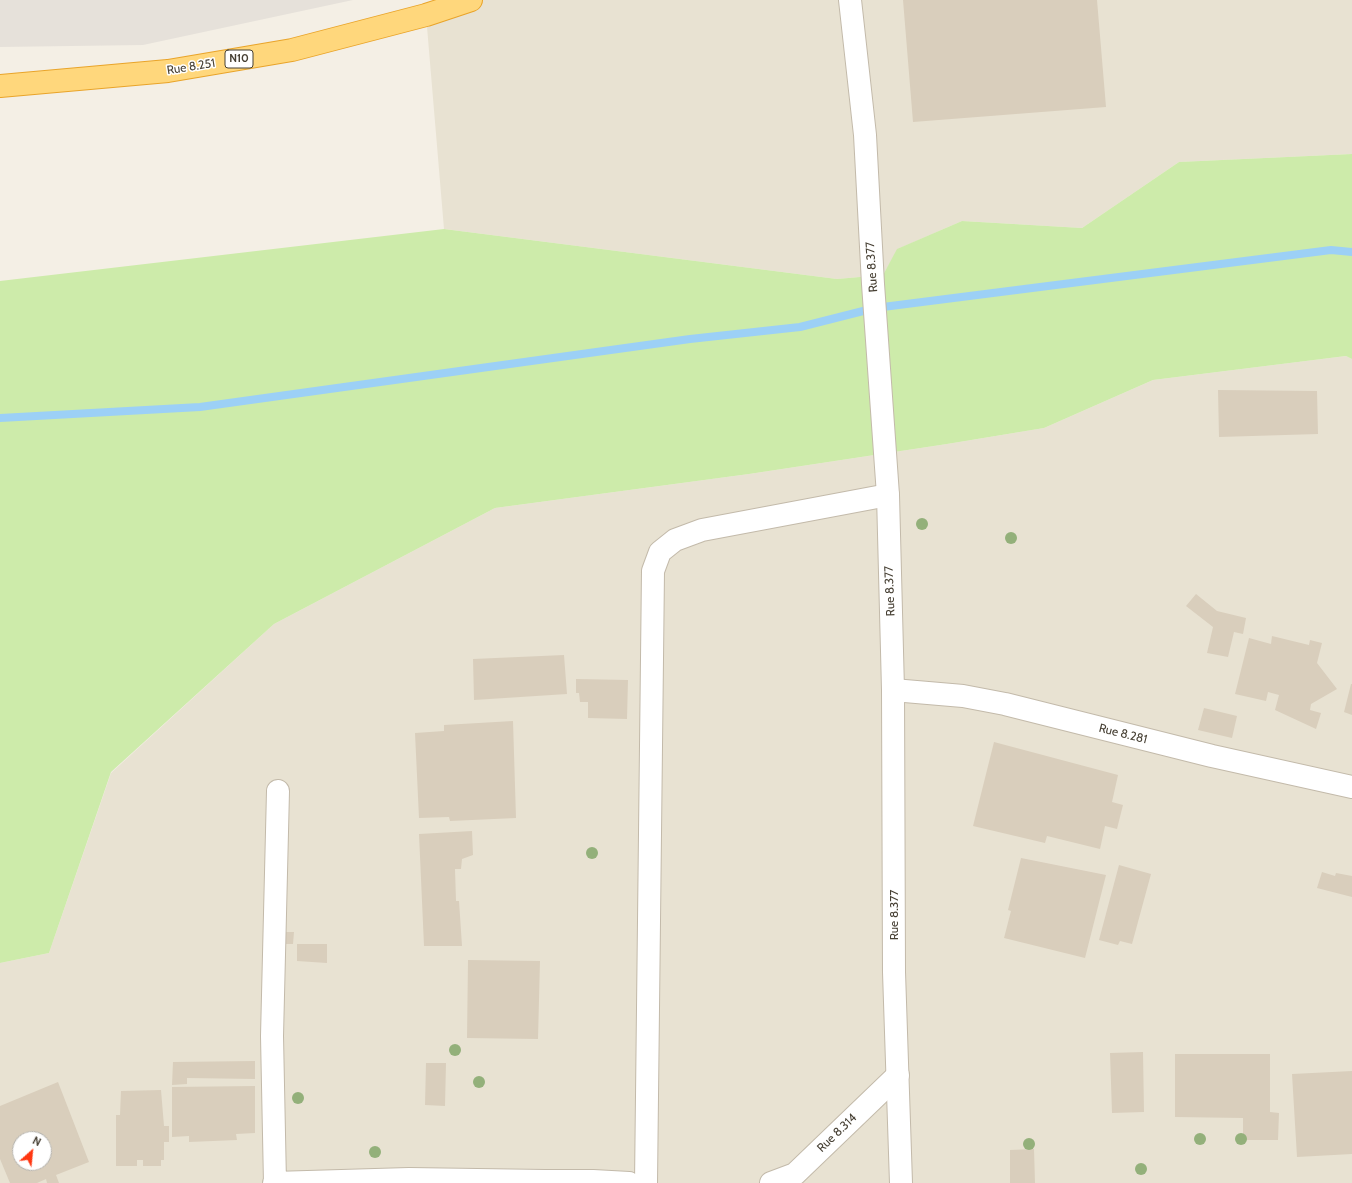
<!DOCTYPE html>
<html>
<head>
<meta charset="utf-8">
<style>
  body { margin:0 }
  #map { position:relative; width:1352px; height:1183px; overflow:hidden; background:#f4efe5; font-family:Cabin,sans-serif }
  canvas { display:block }
  .north { position:absolute; left:12px; top:1131px; width:40px; height:40px; box-sizing:border-box; background:#fff; border:1px solid #b5b3ae; border-radius:50%; rotate:27deg; font-size:11px; font-weight:700; line-height:16px; text-align:center; color:#474034 }
  .north::after { content:''; display:block; margin:auto; width:14px; height:18px; background:#ff3711; clip-path:polygon(50% 0,100% 100%,50% 72%,0 100%) }
</style>
</head>
<body>
<div id="map">
<canvas width="1352" height="1183"></canvas>
<div class="north">N</div>
</div>
<script>
const g = document.querySelector('canvas').getContext('2d');
g.lineJoin = 'round';
function paint(path, color) {
  g.fillStyle = color;
  g.fill(path, 'evenodd');
}
function shape(rows) {
  const path = new Path2D();
  for (const r of rows) {
    path.moveTo(r[0], r[1]);
    for (let i = 2; i < r.length; i += 2) path.lineTo(r[i], r[i + 1]);
  }
  return path;
}
function trace(path, color, width, dash) {
  g.strokeStyle = color;
  g.lineWidth = width;
  g.lineCap = dash ? 'butt' : 'round';
  g.setLineDash(dash || []);
  g.stroke(path);
}
function drawText(font, color, halo, rows, align = 'center') {
  g.font = font + ' Cabin,sans-serif';
  g.lineWidth = 3;
  g.setLineDash([]);
  g.textBaseline = 'middle';
  g.strokeStyle = halo;
  g.fillStyle = color;
  for (const [text, x, y, turn = 0] of rows) {
    g.save();
    g.translate(x, y);
    g.rotate((+turn || 0) * Math.PI / 180);
    g.textAlign = isNaN(turn) ? turn : align;
    if (halo) g.strokeText(text, 0, 0);
    g.fillText(text, 0, 0);
    g.restore();
  }
}
paint(shape([
  [471,0,1352,0,1352,154,1179,162,1082,228,962,221,898,249,883,275,837,279,444,229,426,15],
  [1346,356,1352,359,1352,1183,0,1183,0,963,49,953,111,773,274,624,495,508,749,474,947,444,1044,428,1153,380],
  [20,1139,44,1139,44,1163,20,1163]
]), '#e8e2d2');
paint(shape([
  [0,0,353,0,143,45,0,47]
]), '#e6e1da');
paint(shape([
  [1352,154,1352,359,1346,356,1153,380,1044,428,947,444,749,474,495,508,274,624,111,772,49,953,0,963,0,281,444,229,837,279,883,275,897,249,962,221,1082,228,1179,162]
]), '#cdebaa');
trace(shape([
  [0,418,200,407,690,339,800,327,875,308,1331,250,1352,252]
]), '#9cd0f6', 8);
paint(shape([
  [903,0,1097,0,1106,107,913,122],
  [1218,390,1317,391,1318,434,1219,437],
  [1196,594,1217,611,1246,618,1243,634,1234,632,1228,657,1207,653,1213,627,1186,606],
  [1272,636,1309,645,1310,640,1322,643,1317,663,1337,689,1311,704,1310,710,1321,713,1316,729,1275,710,1279,695,1268,692,1266,701,1235,694,1249,638,1271,644],
  [564,655,567,694,474,700,473,659],
  [576,679,628,680,627,719,588,718,588,702,580,702,579,693,576,693],
  [1351,684,1352,684,1352,715,1344,712],
  [1204,708,1237,716,1232,738,1198,730],
  [513,721,516,818,450,821,449,817,419,818,415,733,444,731,444,725],
  [994,742,1118,775,1112,802,1123,805,1117,829,1105,826,1100,849,1047,836,1045,843,973,826],
  [472,831,473,855,462,859,461,869,455,869,456,901,459,901,462,946,424,946,419,834],
  [1021,858,1106,875,1085,958,1004,938,1011,911,1008,910],
  [1119,865,1151,874,1132,944,1120,941,1118,945,1099,940],
  [1322,872,1335,876,1336,873,1352,876,1352,897,1317,888],
  [280,932,294,932,293,944,280,944],
  [297,944,327,944,327,963,297,961],
  [468,960,540,961,538,1039,467,1038],
  [1143,1052,1144,1112,1112,1113,1110,1053],
  [1175,1054,1270,1054,1270,1112,1279,1113,1278,1140,1243,1140,1243,1118,1175,1117],
  [255,1061,255,1079,187,1078,187,1084,172,1085,173,1062],
  [426,1063,446,1063,445,1106,425,1105],
  [1352,1071,1352,1154,1297,1157,1292,1074],
  [58,1082,89,1162,56,1175,59,1183,47,1183,46,1179,37,1183,10,1183,0,1159,0,1106],
  [20,1139,44,1139,44,1163,20,1163],
  [255,1086,255,1133,236,1134,237,1140,189,1142,189,1136,172,1137,172,1087],
  [161,1090,164,1126,169,1126,169,1142,164,1142,164,1160,161,1160,161,1166,143,1166,143,1160,137,1160,137,1166,116,1166,116,1115,120,1115,121,1091],
  [1034,1149,1035,1183,1010,1183,1010,1150]
]), '#d9cebc');
const minor = shape([
  [893,690,963,696,1005,704,1212,756,1352,787],
  [274,1183,409,1179,545,1181,593,1181,629,1183],
  [275,1183,272,1036,278,791],
  [646,1183,653,571,660,552,675,540,702,530,888,495],
  [771,1183,795,1174,898,1075]
]);
const tertiary = shape([
  [850,0,865,135,873,284,888,495,893,690,894,972,901,1183]
]);
const trunk = shape([
  [0,86,168,71,292,50,426,15,471,0]
]);
trace(minor, '#c3baaa', 24);
trace(tertiary, '#c3baaa', 24);
trace(trunk, '#e9a42a', 24);
trace(minor, '#fff', 22);
trace(tertiary, '#fff', 22);
trace(trunk, '#ffd77c', 22);
g.fillStyle = '#93b07a';
for (const [x, y] of [
  [922,524],
  [1011,538],
  [592,853],
  [455,1050],
  [479,1082],
  [298,1098],
  [1200,1139],
  [1241,1139],
  [1029,1144],
  [375,1152],
  [1141,1169]
]) {
  g.beginPath();
  g.arc(x, y, 6, 0, 2 * Math.PI);
  g.fill();
}
for (const [x, y, w] of [
  [239,59,28]
]) {
  const box = new Path2D();
  box.roundRect(x - w / 2, y - 9, w, 18, 3);
  g.fillStyle = '#fff';
  g.fill(box);
  trace(box, '#474034', 1);
}
drawText('bold 11px', '#474034', null, [
  ["N10",239,59]
]);
drawText('12px', '#474034', '#fff', [
  ["Rue 8.251",191,67,-9],
  ["Rue 8.377",872,267,-94],
  ["Rue 8.377",890,591,-92],
  ["Rue 8.281",1123,734,14],
  ["Rue 8.377",894,915,-90],
  ["Rue 8.314",837,1133,-44]
]);
</script>
</body>
</html>
